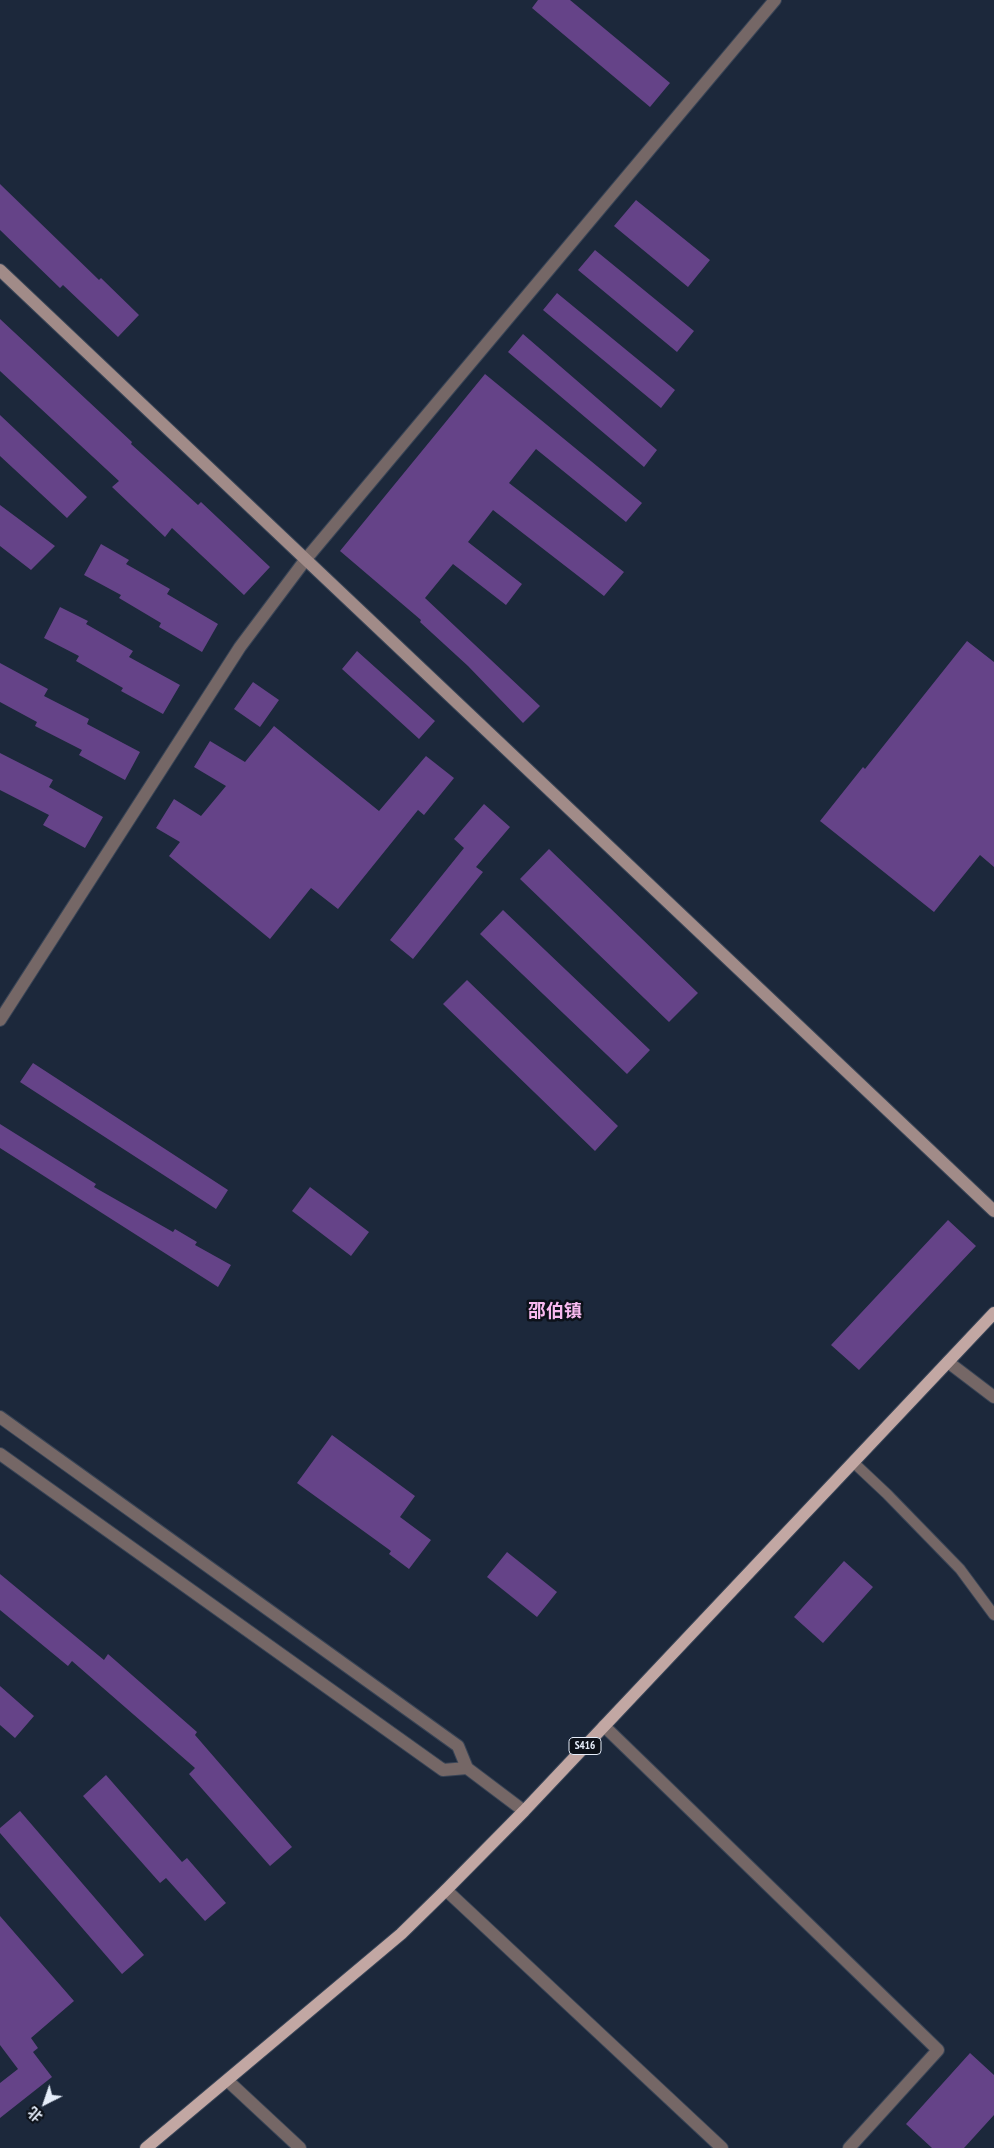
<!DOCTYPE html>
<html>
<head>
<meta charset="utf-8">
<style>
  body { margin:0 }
  #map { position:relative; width:994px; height:2148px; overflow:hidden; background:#1c283b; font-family:"PT Sans Narrow","Noto Sans SC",sans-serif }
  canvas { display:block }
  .north { position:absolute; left:20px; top:2078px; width:50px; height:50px; -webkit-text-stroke:4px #0c1119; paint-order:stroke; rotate:221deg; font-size:14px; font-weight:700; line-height:20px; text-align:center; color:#e5edfa }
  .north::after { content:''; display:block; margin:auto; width:18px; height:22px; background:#e5edfa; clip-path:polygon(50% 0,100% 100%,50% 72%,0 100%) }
</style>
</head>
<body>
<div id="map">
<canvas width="994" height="2148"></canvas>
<div class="north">北</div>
</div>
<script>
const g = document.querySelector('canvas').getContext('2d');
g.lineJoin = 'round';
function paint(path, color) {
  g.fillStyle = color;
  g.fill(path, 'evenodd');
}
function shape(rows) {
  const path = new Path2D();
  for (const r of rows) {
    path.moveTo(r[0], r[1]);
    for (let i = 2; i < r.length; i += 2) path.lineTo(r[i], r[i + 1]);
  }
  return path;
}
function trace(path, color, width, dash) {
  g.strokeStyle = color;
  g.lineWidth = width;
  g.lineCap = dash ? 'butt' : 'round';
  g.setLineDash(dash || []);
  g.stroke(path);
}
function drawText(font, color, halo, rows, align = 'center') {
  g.font = font + ' "PT Sans Narrow","Noto Sans SC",sans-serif';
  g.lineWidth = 5;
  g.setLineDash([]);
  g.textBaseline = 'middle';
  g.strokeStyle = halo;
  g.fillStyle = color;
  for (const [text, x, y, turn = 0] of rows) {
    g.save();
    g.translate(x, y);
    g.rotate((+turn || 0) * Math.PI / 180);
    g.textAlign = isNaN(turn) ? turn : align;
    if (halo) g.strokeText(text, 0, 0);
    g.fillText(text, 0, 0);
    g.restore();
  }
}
paint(shape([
  [538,0,570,0,670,83,650,107,532,8],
  [0,184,99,280,101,278,139,315,118,337,63,285,60,288,0,230],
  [636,200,710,260,688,287,614,226],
  [595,250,694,331,677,352,578,270],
  [557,293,675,390,661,408,543,310],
  [0,319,132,442,131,444,198,505,201,502,270,567,244,595,172,528,165,537,112,487,119,481,0,371],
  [523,334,657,450,644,467,508,352],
  [485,374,642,503,626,522,536,449,509,483,624,572,604,596,493,510,468,542,522,584,506,605,453,564,425,598,540,706,523,723,468,666,420,622,421,620,340,551],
  [0,415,87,497,67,518,0,456],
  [0,505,55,546,31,570,0,546],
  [101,544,129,560,126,564,170,589,167,594,218,624,202,652,159,627,161,623,119,598,121,595,84,575],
  [60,607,88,621,86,624,133,651,129,657,180,685,163,714,121,691,123,688,76,661,79,656,44,638],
  [967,641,994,662,994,867,980,855,934,912,820,821,863,767,865,769],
  [357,651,435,721,419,739,342,669],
  [0,663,48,689,44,696,89,719,87,724,140,752,125,780,79,755,82,750,35,726,37,722,0,702],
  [253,682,279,700,260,727,234,709],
  [274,726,379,811,426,756,454,778,424,815,418,810,338,909,311,888,270,939,169,856,180,842,156,828,174,799,201,816,226,786,194,767,210,741,245,762],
  [0,753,53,780,49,787,103,817,85,848,43,825,49,815,0,790],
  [484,804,510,827,476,867,483,872,413,959,390,940,464,848,454,839],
  [549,849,698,993,669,1022,520,879],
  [503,910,650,1050,627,1074,480,934],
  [467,980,618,1126,595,1151,443,1004],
  [33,1063,228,1190,216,1209,20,1082],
  [0,1124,96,1184,94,1187,173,1232,175,1229,197,1242,195,1245,231,1265,218,1287,0,1148],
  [310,1187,369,1232,351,1256,292,1211],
  [948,1220,976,1246,859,1370,831,1345],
  [332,1435,415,1496,400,1517,431,1540,409,1569,389,1554,391,1551,297,1483],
  [507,1552,557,1592,537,1617,487,1577],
  [844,1561,873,1587,823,1643,794,1617],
  [0,1574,104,1660,108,1654,197,1732,195,1735,292,1847,270,1866,189,1774,195,1768,72,1661,68,1666,0,1610],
  [0,1686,34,1716,15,1738,0,1725],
  [106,1775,182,1862,187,1858,226,1903,205,1921,166,1878,160,1883,83,1796],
  [20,1811,144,1955,122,1974,0,1833,0,1828],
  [0,1916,74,2001,31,2038,38,2048,33,2052,52,2077,0,2118,0,2083,18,2069,0,2045],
  [970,2053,994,2075,994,2115,964,2148,932,2148,906,2124]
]), '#654388');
const lane = shape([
  [853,1462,887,1494,960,1569,994,1615]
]);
const street = shape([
  [0,1020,240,647,306,559,775,0],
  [948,1362,994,1397],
  [0,1417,458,1746,467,1768,443,1770,0,1454],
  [604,1726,938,2050,849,2148],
  [467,1768,524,1811],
  [446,1890,722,2148],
  [228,2081,300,2148]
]);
const secondary = shape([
  [0,270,994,1211]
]);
const primary = shape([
  [146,2148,401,1934,446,1890,524,1811,994,1313]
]);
trace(lane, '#384456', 12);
trace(street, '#384456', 14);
trace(secondary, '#384456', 14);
trace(primary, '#384456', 14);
trace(lane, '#756766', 10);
trace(street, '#756766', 12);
trace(secondary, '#a18b88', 12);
trace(primary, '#c2a7a3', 12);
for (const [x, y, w] of [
  [585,1746,32]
]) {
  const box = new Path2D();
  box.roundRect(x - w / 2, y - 8.5, w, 17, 4);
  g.fillStyle = '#0c1119';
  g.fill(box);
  trace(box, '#e5edfa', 1);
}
drawText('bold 11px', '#e5edfa', null, [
  ["S416",585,1746]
]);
drawText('bold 18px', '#f8b9ef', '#0c1119', [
  ["邵伯镇",555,1312]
]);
</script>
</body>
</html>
